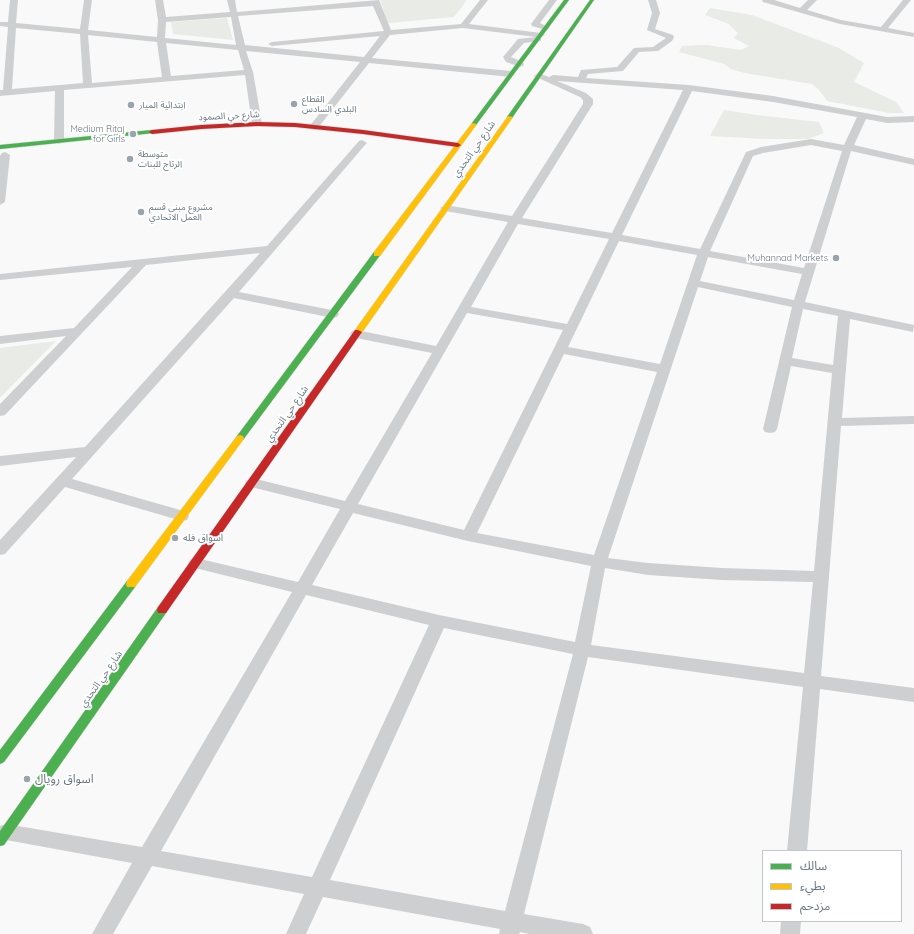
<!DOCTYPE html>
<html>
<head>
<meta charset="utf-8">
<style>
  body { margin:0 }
  #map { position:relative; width:914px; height:934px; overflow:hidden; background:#f9f9f9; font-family:Quicksand,"Noto Sans Arabic",sans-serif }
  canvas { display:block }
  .legend { position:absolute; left:762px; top:850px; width:140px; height:72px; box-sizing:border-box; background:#fff; border:1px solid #c1c8cd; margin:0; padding:5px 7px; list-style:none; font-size:12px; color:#657683 }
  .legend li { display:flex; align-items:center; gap:8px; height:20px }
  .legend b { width:20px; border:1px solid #c1c8cd }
</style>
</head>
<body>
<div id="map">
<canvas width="914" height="934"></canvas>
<ul class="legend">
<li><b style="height:5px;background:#4caf50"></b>سالك</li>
<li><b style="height:5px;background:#ffc107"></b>بطيء</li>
<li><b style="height:5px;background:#c62828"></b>مزدحم</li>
</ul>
</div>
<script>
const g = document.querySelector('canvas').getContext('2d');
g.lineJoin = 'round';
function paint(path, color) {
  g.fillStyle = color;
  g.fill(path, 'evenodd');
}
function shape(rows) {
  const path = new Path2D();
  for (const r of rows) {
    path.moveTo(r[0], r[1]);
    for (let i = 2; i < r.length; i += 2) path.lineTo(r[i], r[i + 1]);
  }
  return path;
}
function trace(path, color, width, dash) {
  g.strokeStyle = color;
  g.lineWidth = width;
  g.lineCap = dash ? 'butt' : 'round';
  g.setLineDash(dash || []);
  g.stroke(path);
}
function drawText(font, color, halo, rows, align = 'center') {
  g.font = font + ' Quicksand,"Noto Sans Arabic",sans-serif';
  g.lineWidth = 4;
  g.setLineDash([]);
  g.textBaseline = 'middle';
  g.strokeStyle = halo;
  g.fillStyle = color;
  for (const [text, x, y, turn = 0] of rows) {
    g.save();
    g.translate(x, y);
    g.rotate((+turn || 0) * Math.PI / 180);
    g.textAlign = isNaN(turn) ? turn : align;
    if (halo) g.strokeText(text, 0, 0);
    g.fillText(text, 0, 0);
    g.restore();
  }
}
paint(shape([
  [380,0,467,0,454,17,388,23],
  [710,8,752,15,839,48,864,63,854,82,896,102,904,113,889,113,827,101,819,90,812,84,745,73,731,69,724,64,679,52,682,46,707,45,741,50,749,46,734,38,738,33,729,24,705,15],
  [227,18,233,40,173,34,171,22],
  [724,110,756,115,819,122,824,133,808,139,764,139,710,136],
  [56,341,0,398,0,348]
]), '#e8ebe6');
const fast = shape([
  [564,0,569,0,476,125,472,125,472,123,564,0],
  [590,0,594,0,512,118,508,118,507,117,590,0],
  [152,130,154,131,154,133,0,149,0,145,152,130],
  [374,252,380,252,381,254,243,440,237,440,236,438,237,436,374,252],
  [131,580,135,581,136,584,135,587,4,762,0,764,0,750,127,581,131,580],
  [162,606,166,607,167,610,166,613,4,845,0,846,0,831,158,607,162,606]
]);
const slow = shape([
  [508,116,513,117,361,334,355,334,354,332,355,330,508,116],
  [472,123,477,124,380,256,374,256,374,252,472,123],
  [240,435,243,436,244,438,243,440,135,587,127,587,126,584,127,581,237,436,240,435]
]);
const jam = shape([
  [257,122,295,123,363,130,458,143,461,145,458,147,363,134,295,127,257,126,201,129,152,134,149,132,152,130,201,125,257,122],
  [355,330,358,330,362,332,166,613,158,613,157,610,158,607,355,330]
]);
trace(fast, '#d5d6d7', 1);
trace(slow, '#d5d6d7', 1);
trace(jam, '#d5d6d7', 1);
paint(shape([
  [10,0,18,0,16,23,80,29,84,0,92,0,88,30,157,37,158,20,155,0,163,0,166,17,230,12,227,0,235,0,237,12,379,0,391,30,461,24,480,0,488,0,469,24,541,33,545,35,541,37,541,41,524,43,511,57,523,62,524,64,523,66,520,67,506,62,503,57,518,39,536,37,463,28,390,35,372,58,511,71,515,74,511,77,369,63,317,129,314,130,309,127,360,62,246,51,253,72,262,124,257,127,252,124,245,75,64,90,64,141,59,144,54,141,55,91,0,96,0,90,3,90,8,27,0,26,0,22,8,22,10,0],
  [373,6,384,31,272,42,268,44,272,46,380,36,364,57,245,45,238,16,373,6],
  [231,17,236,45,165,38,166,22,231,17],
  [16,28,80,34,83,83,12,89,16,28],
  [88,35,157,42,162,77,92,83,88,35],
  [166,43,238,50,244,70,171,76,166,43],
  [549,0,557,0,540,23,550,28,546,30,532,26,531,24,549,0],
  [648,0,656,0,660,13,655,29,673,35,674,37,672,41,658,51,639,52,623,71,588,74,586,78,689,85,773,96,887,117,914,116,914,122,887,123,866,119,854,145,914,159,914,165,851,151,805,302,914,325,913,332,850,319,842,418,914,416,914,424,841,426,821,676,914,688,914,702,820,689,807,851,787,851,803,687,588,657,524,914,583,924,590,927,593,934,529,934,520,932,519,934,499,934,500,929,323,897,306,934,286,934,304,894,152,866,113,934,92,934,132,863,6,840,0,838,0,826,6,824,142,847,292,592,191,567,188,563,191,559,196,558,298,582,340,509,247,486,245,483,247,480,252,478,345,501,432,353,356,338,352,337,350,334,352,331,356,330,436,346,508,222,445,211,440,208,445,205,512,216,583,104,583,100,580,97,534,76,538,73,549,77,553,75,578,77,581,70,617,67,634,48,653,47,666,38,647,30,652,13,648,0],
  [557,81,683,90,612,233,522,218,593,104,593,99,586,93,557,81],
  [692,91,773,102,857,117,844,145,811,139,761,147,746,152,700,249,622,235,692,91],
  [811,145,842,151,804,268,710,251,753,156,763,153,811,145],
  [518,224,609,239,567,324,471,307,518,224],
  [619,241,697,255,660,364,568,347,619,241],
  [708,257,802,274,794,300,700,281,708,257],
  [698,287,792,307,763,429,765,432,770,433,775,432,777,429,791,366,832,373,814,571,722,568,648,563,608,558,698,287],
  [803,309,838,316,833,365,792,358,803,309],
  [467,313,563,330,464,530,358,504,467,313],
  [564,354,657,372,594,555,477,533,564,354],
  [353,513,468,541,591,566,575,642,439,615,312,585,353,513],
  [605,568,648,575,722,580,813,582,804,673,591,645,605,568],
  [306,595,429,625,312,877,161,851,306,595],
  [444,628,573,654,505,911,330,880,444,628],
  [762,0,774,0,800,8,808,0,817,0,807,10,841,20,881,27,903,0,911,0,888,28,914,33,914,37,840,24,763,2,762,0],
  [362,140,367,143,365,145,239,292,337,311,339,314,337,317,333,318,234,298,72,479,187,512,189,516,187,520,182,521,65,487,5,554,0,555,0,540,76,457,0,466,0,456,85,447,260,253,146,265,5,415,0,416,0,404,66,336,0,344,0,336,74,328,132,267,0,280,0,274,267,246,359,141,362,140],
  [5,152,10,155,5,202,0,205,0,156,2,153,5,152],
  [781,921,801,921,800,934,780,934,781,921]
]), '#cecfd0');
paint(fast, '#4caf50');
paint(slow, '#ffc107');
paint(jam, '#c62828');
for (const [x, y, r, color] of [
  [294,104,4,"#99a4ac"],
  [131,105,4,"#99a4ac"],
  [133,134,4,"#99a4ac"],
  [130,159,4,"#99a4ac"],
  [141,212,4,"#99a4ac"],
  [836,258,4,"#99a4ac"],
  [175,538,4,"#99a4ac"],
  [27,779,4,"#99a4ac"]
]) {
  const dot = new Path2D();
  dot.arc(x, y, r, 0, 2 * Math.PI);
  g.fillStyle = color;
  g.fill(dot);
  trace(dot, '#fff', 1.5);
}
drawText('9px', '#657683', '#fff', [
  ["القطاع",302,99],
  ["البلدي السادس",302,109],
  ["ابتدائية الميار",139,105],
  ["Medium Ritaj",125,129,"right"],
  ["for Girls",125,139,"right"],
  ["متوسطة",138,154],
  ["الرتاج للبنات",138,164],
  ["مشروع مبنى قسم",149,207],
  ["العمل الاتحادي",149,217],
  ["Muhannad Markets",828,258,"right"]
], 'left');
drawText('9px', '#657683', '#fff', [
  ["شارع حي الصمود",229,116,-3]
]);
drawText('10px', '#657683', '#fff', [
  ["شارع حي التحدي",474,149,-55],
  ["شارع حي التحدي",287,414,-55],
  ["شارع حي التحدي",101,679,-55]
]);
drawText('10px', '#657683', '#fff', [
  ["اسواق فله",183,538]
], 'left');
drawText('12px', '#657683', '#fff', [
  ["اسواق رويال",35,779]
], 'left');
</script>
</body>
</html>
